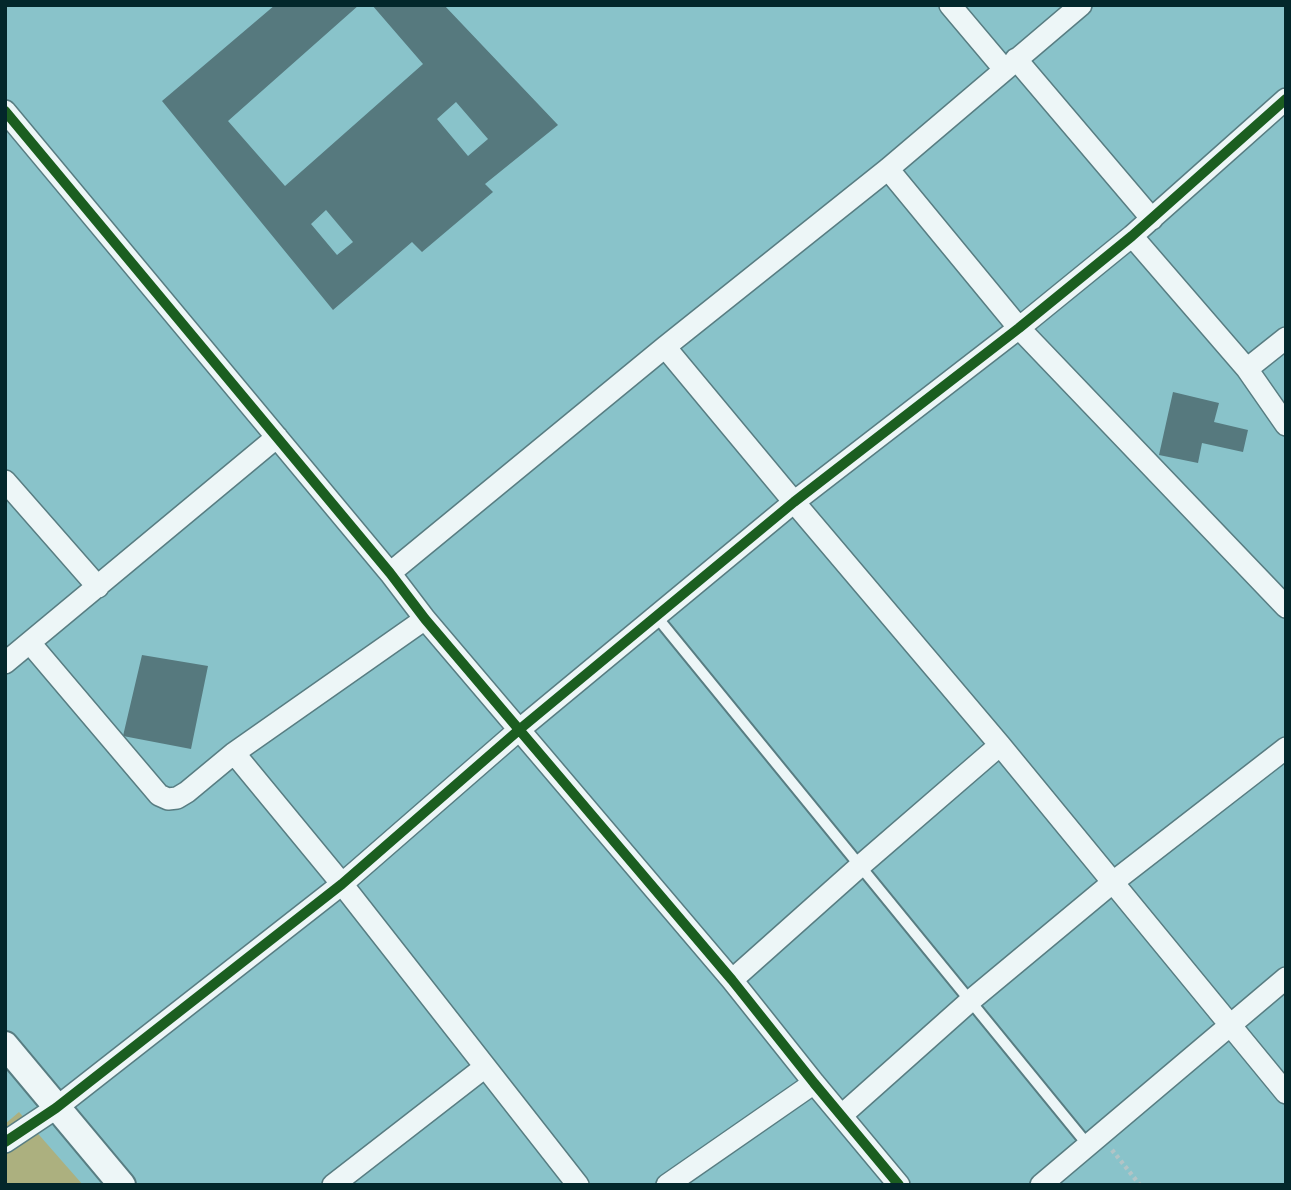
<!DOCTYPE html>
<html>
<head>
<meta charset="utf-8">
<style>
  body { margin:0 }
  #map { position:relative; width:1291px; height:1190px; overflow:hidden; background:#89c3ca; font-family:Signika,sans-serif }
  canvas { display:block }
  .frame { position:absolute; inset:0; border:7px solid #03272b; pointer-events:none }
</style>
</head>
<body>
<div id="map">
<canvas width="1291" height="1190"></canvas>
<div class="frame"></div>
</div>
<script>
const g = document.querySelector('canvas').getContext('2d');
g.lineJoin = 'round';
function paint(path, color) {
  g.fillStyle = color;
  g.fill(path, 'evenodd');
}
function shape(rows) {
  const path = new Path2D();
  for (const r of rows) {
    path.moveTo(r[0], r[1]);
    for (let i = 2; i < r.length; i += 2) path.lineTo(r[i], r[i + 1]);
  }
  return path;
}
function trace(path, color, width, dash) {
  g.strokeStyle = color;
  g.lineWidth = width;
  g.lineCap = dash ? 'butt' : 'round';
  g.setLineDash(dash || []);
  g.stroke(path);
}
paint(shape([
  [19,1112,83,1185,5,1185,5,1124]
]), '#acb07f');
paint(shape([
  [275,5,359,5,228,121,285,186,423,64,372,5,444,5,558,125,485,184,493,192,422,252,412,242,333,310,162,101],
  [456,102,488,139,468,156,437,119],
  [326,210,353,242,337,255,311,224],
  [1173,392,1219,403,1214,422,1248,430,1243,452,1202,443,1198,463,1159,455],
  [142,655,208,666,191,749,123,736]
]), '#56797e');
const service = shape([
  [656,616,1087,1144]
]);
const minor = shape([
  [950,5,1004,69],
  [1016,59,1152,219],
  [5,111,390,573,425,619,732,980,814,1083,899,1185],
  [888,169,1019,328,1286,607],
  [1132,236,1247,369,1286,425],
  [665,347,794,502,1000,745,1286,1093],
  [1247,369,1286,338],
  [5,481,98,587],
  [390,573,665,347,888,169,1081,5],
  [30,643,159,795,168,799,177,798,187,792,234,753,425,619],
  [5,663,277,437],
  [234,753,342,884,578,1185],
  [732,980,860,866,1000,745],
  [842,1115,970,1001,1112,883,1286,748],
  [5,1142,56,1108,342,884,520,729,794,502,1019,328,1132,236,1286,99],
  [333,1185,485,1067],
  [667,1185,814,1083],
  [1041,1185,1286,978]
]);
const tertiary = shape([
  [5,1045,122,1185]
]);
trace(service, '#587d82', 14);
trace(minor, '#587d82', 24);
trace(tertiary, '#587d82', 30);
trace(shape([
  [1112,1150,1140,1185]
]), '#b2c4c6', 4.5, [3.5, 3.5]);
trace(service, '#edf6f7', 10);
trace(minor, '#edf6f7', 21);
trace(tertiary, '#edf6f7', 26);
trace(shape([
  [5,111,390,573,425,619,732,980,814,1083,899,1185],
  [5,1142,56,1108,342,884,520,729,794,502,1019,328,1132,236,1286,99]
]), '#1b5e20', 10);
</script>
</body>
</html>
